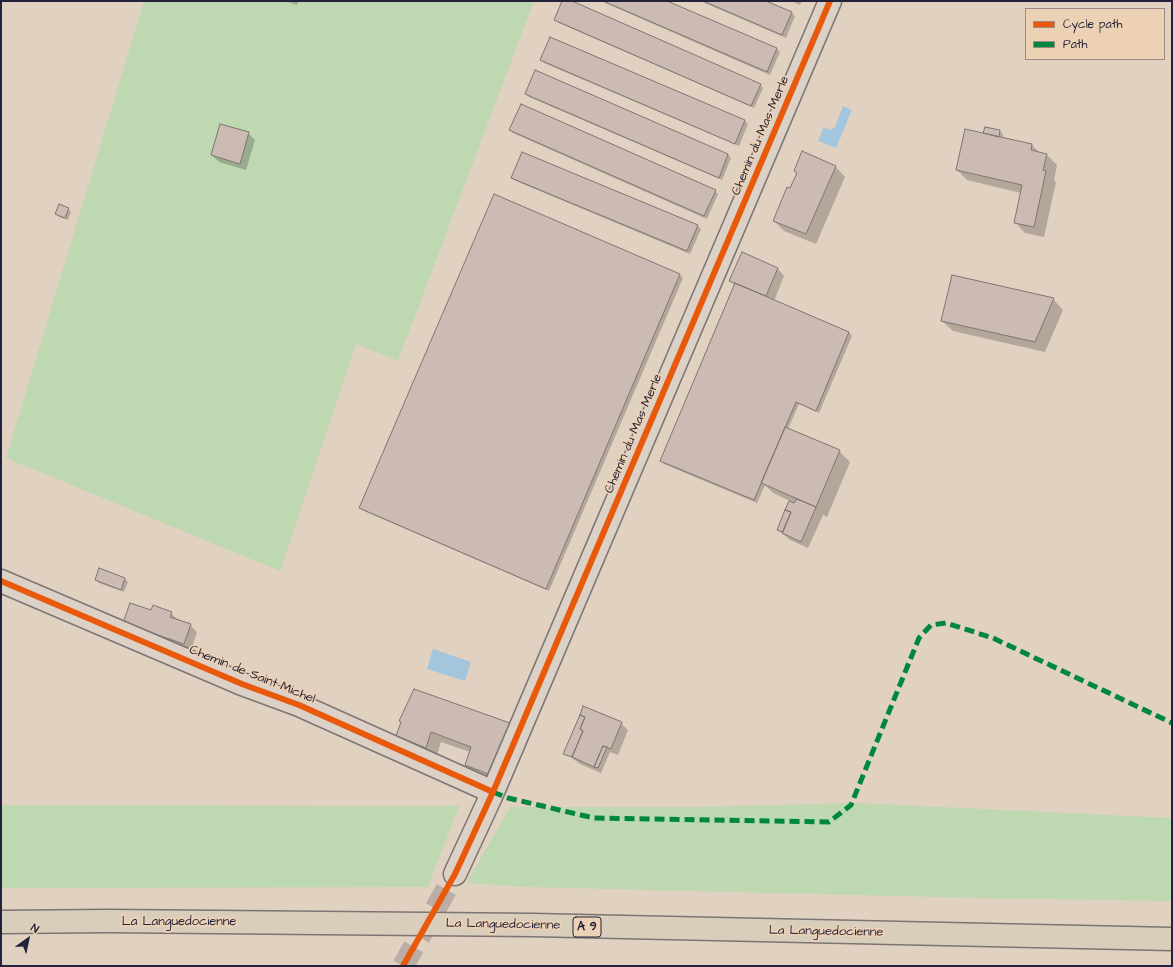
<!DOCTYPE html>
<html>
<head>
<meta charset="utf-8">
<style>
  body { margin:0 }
  #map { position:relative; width:1173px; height:967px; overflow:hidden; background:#e0d1c1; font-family:"Architects Daughter",sans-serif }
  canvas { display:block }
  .frame { position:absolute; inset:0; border:2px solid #22223b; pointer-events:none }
  .legend { position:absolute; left:1025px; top:8px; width:140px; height:52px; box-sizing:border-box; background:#edd1b4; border:1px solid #9c8b84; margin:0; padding:5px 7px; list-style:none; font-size:12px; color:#22223b }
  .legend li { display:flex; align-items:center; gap:8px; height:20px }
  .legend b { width:20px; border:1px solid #9c8b84 }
  .north { position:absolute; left:8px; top:919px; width:40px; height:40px; -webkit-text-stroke:3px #edd1b4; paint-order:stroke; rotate:33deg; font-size:11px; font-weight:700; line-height:16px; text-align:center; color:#22223b }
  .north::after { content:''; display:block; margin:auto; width:14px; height:18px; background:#22223b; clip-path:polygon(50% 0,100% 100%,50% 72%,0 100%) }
</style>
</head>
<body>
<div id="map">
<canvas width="1173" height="967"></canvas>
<div class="frame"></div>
<ul class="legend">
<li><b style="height:5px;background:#e8590c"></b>Cycle path</li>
<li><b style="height:5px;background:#00873e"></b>Path</li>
</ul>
<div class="north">N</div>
</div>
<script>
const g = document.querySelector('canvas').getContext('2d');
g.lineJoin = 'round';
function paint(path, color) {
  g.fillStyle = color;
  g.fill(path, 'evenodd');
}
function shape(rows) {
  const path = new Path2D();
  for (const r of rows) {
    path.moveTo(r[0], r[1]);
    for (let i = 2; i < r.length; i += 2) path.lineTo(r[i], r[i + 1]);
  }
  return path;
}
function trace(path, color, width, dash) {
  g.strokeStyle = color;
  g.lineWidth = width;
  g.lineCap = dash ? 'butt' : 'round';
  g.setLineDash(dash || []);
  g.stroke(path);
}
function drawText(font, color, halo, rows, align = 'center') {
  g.font = font + ' "Architects Daughter",sans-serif';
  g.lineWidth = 3.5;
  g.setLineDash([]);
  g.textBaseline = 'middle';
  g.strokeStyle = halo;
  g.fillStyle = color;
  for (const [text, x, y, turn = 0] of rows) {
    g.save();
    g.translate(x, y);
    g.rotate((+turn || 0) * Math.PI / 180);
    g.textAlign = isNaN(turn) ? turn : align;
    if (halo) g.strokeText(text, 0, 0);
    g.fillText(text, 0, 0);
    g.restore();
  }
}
paint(shape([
  [144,1,534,1,398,361,356,344,280,571,6,458],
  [856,803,1172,818,1172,901,980,898,527,887,467,883,510,807,693,807],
  [1,805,314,806,459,806,428,887,1,888]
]), '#bed8b1');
paint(shape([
  [843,106,852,110,836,148,818,141,824,127,830,130,835,127],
  [433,649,471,662,465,681,427,669]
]), '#a4c6dd');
paint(shape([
  [285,1,299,1,297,5],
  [564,1,569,1,760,84,763,88,754,108,559,23,556,19],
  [601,1,665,1,777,49,780,52,770,75],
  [700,1,763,1,792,13,795,16,786,38],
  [791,1,802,1,800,5],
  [550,38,745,121,748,124,739,146,544,63,541,60],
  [526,94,728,154,731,158,722,180,529,97],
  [510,130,715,191,718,194,707,219,513,133],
  [1000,131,1003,134,1002,138,1032,145,1040,153,1047,155,1057,165,1054,180,1056,182,1044,237,1025,233,1015,222,1021,193,967,180,957,170,987,135],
  [248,133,255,140,246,170,219,162,212,155],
  [523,154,698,226,701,229,690,254,516,181,513,178],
  [835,166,845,177,816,244,784,231,774,221,798,174,795,171],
  [68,209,71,212,68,220,59,217,56,214],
  [778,269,784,276,774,301,849,332,852,336,819,413,799,404,788,429,839,451,850,462,827,517,823,515,808,548,790,540,778,530,790,501,773,493,765,485,757,503,664,464,661,461,735,285,731,281],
  [680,275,683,278,549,591,364,511,360,508],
  [1053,299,1063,310,1045,352,953,331,942,321],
  [99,569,125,579,128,582,124,592,99,583,96,580],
  [171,613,178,620,190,625,197,632,191,650,131,630],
  [414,690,510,724,520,734,499,783,477,775,466,764,470,752,441,742,436,758,407,746,397,736,402,723,400,721],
  [621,723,628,730,618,755,610,752,601,773,580,764,565,753]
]), '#0003');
const building = shape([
  [562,1,572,1,761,84,751,106,554,20,562,1],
  [603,1,667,1,777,48,767,72,603,1],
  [703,1,766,1,792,12,782,35,703,1],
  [550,37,745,120,735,144,540,60,550,37],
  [535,70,728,154,719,178,525,94,535,70],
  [521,104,716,190,704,216,509,130,521,104],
  [220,124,249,132,240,164,211,155,220,124],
  [985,127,1000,130,999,137,983,133,985,127],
  [965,129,1032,144,1031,150,1047,154,1043,170,1046,171,1034,227,1014,223,1022,185,956,170,965,129],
  [802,151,836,166,806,234,773,221,787,187,790,188,797,173,794,171,802,151],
  [522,152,698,225,687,251,511,178,522,152],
  [494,194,680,274,546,589,359,508,494,194],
  [59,204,69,208,65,218,55,214,59,204],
  [742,252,778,268,766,296,729,281,742,252],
  [952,275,1054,298,1035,342,941,321,952,275],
  [735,283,849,332,816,411,796,402,754,500,660,461,735,283],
  [785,427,840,450,816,507,761,483,785,427],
  [797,499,816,507,801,542,782,533,791,512,785,510,789,501,794,503,797,499],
  [785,510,791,512,783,532,777,530,785,510],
  [99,568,125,578,121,590,95,580,99,568],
  [130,603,151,610,153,605,172,612,170,617,191,624,184,644,123,623,130,603],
  [414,689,510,723,488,774,465,765,471,747,431,732,426,748,396,736,401,722,399,721,414,689],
  [583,706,622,722,611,749,603,746,594,767,572,757,583,731,580,729,585,717,580,715,583,706],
  [580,715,585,717,580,729,583,731,572,757,563,754,580,715],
  [603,746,607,747,598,768,594,767,603,746]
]);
paint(building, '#ccbbb3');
trace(building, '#7c7573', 1);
trace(shape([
  [403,966,455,874]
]), '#baaea6', 22, [22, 11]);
const street = shape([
  [1,581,242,684,299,705,493,792],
  [455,874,493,792,830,1]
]);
const highway = shape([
  [1,922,109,921,533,925,1172,939]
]);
trace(street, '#7c7573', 25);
trace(highway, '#7c7573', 25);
trace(street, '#dbd1c6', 22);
trace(highway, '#d8cebb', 22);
trace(shape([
  [493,792,508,798,594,818,829,822,851,805,919,638,931,625,946,623,993,638,1172,723]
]), '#00873e', 5, [10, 5]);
trace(shape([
  [1,581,242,684,299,705,493,792],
  [403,966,455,874,493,792,830,1]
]), '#e8590c', 6);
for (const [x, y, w] of [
  [587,927,28]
]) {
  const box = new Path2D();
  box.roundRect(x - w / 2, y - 10, w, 20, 3);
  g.fillStyle = '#edd1b4';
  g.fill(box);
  trace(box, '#22223b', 1);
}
drawText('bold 12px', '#22223b', null, [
  ["A 9",587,927]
]);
drawText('13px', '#22223b', '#edd1b4', [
  ["Chemin du Mas Merle",761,136,-67],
  ["Chemin du Mas Merle",634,434,-67],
  ["Chemin de Saint-Michel",252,675,22],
  ["La Languedocienne",179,922],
  ["La Languedocienne",503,925,1],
  ["La Languedocienne",826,932,1]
]);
</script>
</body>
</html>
